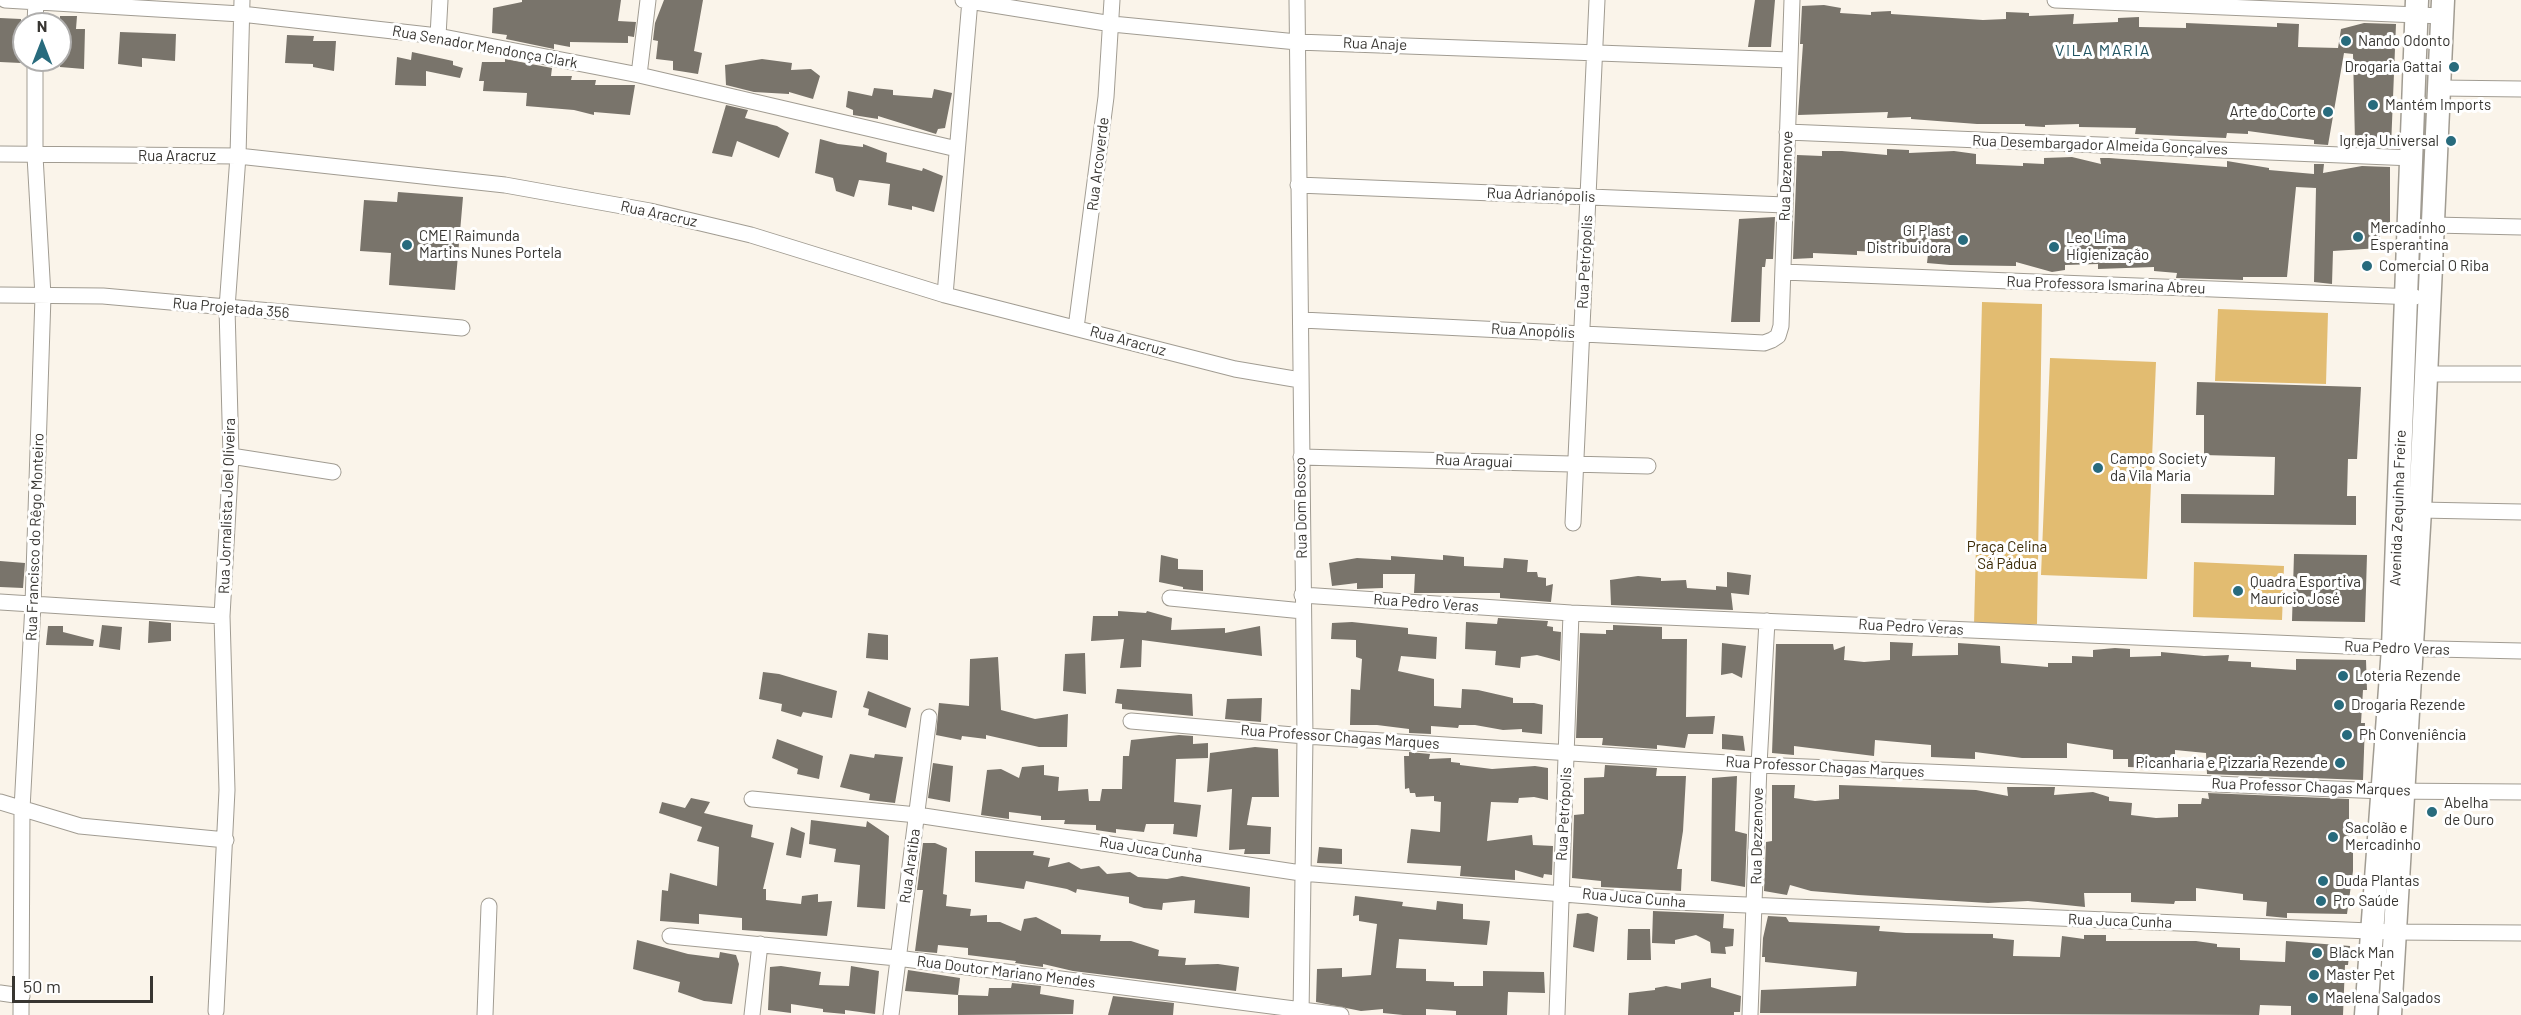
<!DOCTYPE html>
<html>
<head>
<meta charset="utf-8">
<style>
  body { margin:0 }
  #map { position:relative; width:2521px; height:1015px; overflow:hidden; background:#faf4ea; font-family:Barlow,sans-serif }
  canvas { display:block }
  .north { position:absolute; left:12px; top:12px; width:60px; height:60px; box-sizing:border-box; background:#fff; border:2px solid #afaead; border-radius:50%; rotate:0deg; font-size:16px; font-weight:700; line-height:24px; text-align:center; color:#373531 }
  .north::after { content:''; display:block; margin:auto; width:21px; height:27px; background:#286b7d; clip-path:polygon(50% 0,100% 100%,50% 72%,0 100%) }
  .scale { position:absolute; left:12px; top:976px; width:141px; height:27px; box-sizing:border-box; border:3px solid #373531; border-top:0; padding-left:8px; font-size:18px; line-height:21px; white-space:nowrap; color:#373531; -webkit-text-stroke:4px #fff; paint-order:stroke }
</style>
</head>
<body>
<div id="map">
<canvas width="2521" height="1015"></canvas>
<div class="north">N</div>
<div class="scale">50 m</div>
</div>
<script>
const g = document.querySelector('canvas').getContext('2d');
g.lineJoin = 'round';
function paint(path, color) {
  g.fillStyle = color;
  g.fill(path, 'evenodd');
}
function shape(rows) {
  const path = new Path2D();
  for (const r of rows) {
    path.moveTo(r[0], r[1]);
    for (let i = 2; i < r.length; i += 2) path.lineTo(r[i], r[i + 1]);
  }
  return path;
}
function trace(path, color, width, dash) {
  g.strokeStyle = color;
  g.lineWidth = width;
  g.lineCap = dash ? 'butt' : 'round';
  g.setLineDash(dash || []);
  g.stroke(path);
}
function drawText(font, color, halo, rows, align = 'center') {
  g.font = font + ' Barlow,sans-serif';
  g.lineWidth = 6;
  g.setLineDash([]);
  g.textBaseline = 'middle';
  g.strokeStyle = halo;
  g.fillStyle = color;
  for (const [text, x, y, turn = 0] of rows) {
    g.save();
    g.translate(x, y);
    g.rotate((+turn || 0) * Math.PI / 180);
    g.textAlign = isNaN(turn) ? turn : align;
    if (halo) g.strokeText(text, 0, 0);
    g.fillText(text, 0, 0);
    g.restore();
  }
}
paint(shape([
  [1982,302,2042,304,2037,624,1974,625],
  [2218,309,2328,313,2326,384,2215,381],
  [2050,358,2156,362,2147,579,2041,575],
  [2194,562,2284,566,2282,620,2193,617]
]), '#e2bc71');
paint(shape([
  [522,0,621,0,618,21,636,22,634,37,628,36,628,43,570,42,570,47,554,44,554,49,506,39,507,35,492,33,493,8,522,2],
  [664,0,703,0,694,51,702,53,698,74,673,70,673,61,656,59,658,41,653,40,655,23],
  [1755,0,1775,0,1771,47,1748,47],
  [1824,5,1841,8,1840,13,1871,15,1871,12,1891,11,1891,14,1983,20,2006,19,2006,12,2029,13,2029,16,2074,14,2073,24,2118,22,2118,18,2139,17,2139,27,2186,28,2186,23,2277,27,2277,23,2299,24,2298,47,2338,48,2341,29,2364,23,2396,24,2391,147,2355,142,2353,54,2344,53,2328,145,2314,144,2314,140,2248,131,2248,134,2227,133,2226,138,2135,134,2136,128,2079,127,2079,124,2045,125,2045,127,2025,126,2025,124,1977,124,1911,119,1911,117,1887,118,1888,112,1798,115,1803,44,1800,44,1802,6],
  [60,16,77,16,76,29,85,29,84,69,60,67],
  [0,18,21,19,21,63,0,62],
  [120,32,176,34,175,61,142,58,142,67,118,64],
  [287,35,314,36,313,41,336,41,334,71,313,67,313,64,285,63],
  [412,52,453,61,453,65,463,68,460,78,426,71,426,86,395,85,397,57,411,60],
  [505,59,552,68,551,76,572,76,571,80,596,80,595,85,635,85,630,115,594,112,594,115,574,110,526,106,527,93,483,91,484,81,479,81,482,62,505,62],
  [762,59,792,63,791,70,811,69,820,76,813,99,789,92,789,94,754,92,726,85,725,65],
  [874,88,893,90,893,95,932,98,934,89,952,93,945,128,938,129,936,134,878,116,878,119,853,115,853,110,846,107,848,91,872,96],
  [726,105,748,110,745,118,777,126,789,133,779,158,737,141,732,157,712,153],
  [820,139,838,144,863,147,863,144,887,153,886,162,922,171,923,168,943,176,934,212,912,206,912,210,888,205,890,184,859,180,854,197,836,191,833,178,815,173],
  [1887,149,1909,150,1909,153,1954,151,1976,154,1976,164,2023,166,2023,163,2044,164,2044,158,2072,157,2101,164,2100,158,2109,158,2227,167,2227,161,2269,168,2269,170,2314,174,2314,164,2324,164,2323,173,2362,166,2390,167,2390,225,2380,224,2380,248,2333,251,2332,284,2314,282,2316,188,2296,187,2287,277,2243,277,2243,280,2176,278,2177,273,2154,271,2154,267,2098,269,2098,264,2065,265,2065,270,2052,272,2016,262,2016,266,1950,265,1927,263,1928,254,1857,251,1857,255,1813,253,1813,258,1793,259,1797,155,1822,156,1822,151,1842,151,1887,155],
  [398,192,463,197,455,290,389,285,391,253,360,251,364,200,397,202],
  [1775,217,1773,259,1766,259,1765,267,1762,267,1760,322,1731,322,1739,219],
  [2197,382,2361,387,2357,459,2348,459,2347,496,2356,496,2356,525,2181,523,2181,494,2274,495,2275,457,2204,455,2204,415,2196,415],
  [2294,554,2367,555,2365,622,2292,621],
  [1161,555,1178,559,1178,569,1203,570,1203,591,1183,589,1183,587,1159,582],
  [1443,555,1464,557,1464,566,1503,568,1504,558,1528,560,1527,572,1537,572,1538,577,1546,578,1546,586,1553,584,1551,602,1500,598,1500,593,1414,593,1415,574,1383,574,1383,588,1357,589,1357,583,1332,586,1329,563,1357,558,1391,560,1391,556,1443,560],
  [0,561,25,563,23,588,0,587],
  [1727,572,1751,575,1749,595,1731,593,1733,610,1611,605,1610,580,1638,576,1661,578,1661,581,1686,580,1687,588,1716,590,1716,586,1727,587],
  [1118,611,1146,613,1147,611,1172,618,1171,630,1225,628,1225,633,1260,626,1262,656,1142,640,1141,667,1120,668,1124,639,1091,641,1093,616,1118,616],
  [1498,618,1548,621,1547,626,1553,627,1553,631,1561,632,1560,661,1537,655,1521,657,1520,668,1495,665,1496,651,1465,649,1466,622,1497,624],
  [149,621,171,623,171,641,148,643],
  [1352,622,1408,628,1408,634,1437,637,1436,659,1401,656,1398,671,1434,679,1434,706,1461,708,1462,689,1478,690,1513,698,1513,703,1534,703,1543,705,1542,734,1522,732,1522,729,1503,730,1475,725,1459,725,1458,728,1431,726,1431,734,1409,733,1409,729,1377,725,1350,725,1351,689,1360,690,1362,659,1356,657,1356,640,1331,639,1332,623],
  [102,625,122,627,120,650,99,647],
  [1613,625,1662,627,1662,639,1687,639,1686,717,1715,716,1713,734,1688,734,1685,748,1657,745,1657,749,1602,745,1603,738,1576,738,1580,633,1606,634,1606,630,1613,630],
  [48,626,63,626,63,632,94,640,93,646,46,645],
  [868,633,888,635,888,660,866,658],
  [1890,642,1913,643,1912,656,1958,655,1958,643,2000,646,2001,663,2048,667,2048,663,2072,663,2072,656,2093,657,2093,650,2115,648,2130,649,2130,657,2161,656,2161,652,2204,656,2229,655,2228,661,2251,662,2251,667,2296,670,2296,659,2366,660,2367,690,2363,690,2361,723,2365,723,2363,780,2207,774,2206,753,2175,750,2175,760,2156,759,2157,768,2128,767,2128,759,2113,759,2113,750,2067,743,2067,758,2022,758,1975,752,1975,759,1931,757,1931,745,1875,740,1874,756,1794,746,1794,755,1772,753,1776,644,1833,644,1834,650,1845,646,1844,660,1864,662,1890,660],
  [1722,643,1746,646,1742,678,1732,673,1721,675],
  [1085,653,1086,694,1063,691,1065,654],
  [998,657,1001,710,1035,719,1068,714,1067,747,1039,747,986,735,986,739,962,736,961,740,936,735,939,703,969,706,970,659],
  [763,672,779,674,837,691,832,718,803,712,801,717,781,711,782,704,759,699],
  [1117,689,1192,694,1193,716,1122,709,1122,704,1115,703],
  [868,691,911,708,906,728,868,715,869,709,863,707],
  [1262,698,1261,722,1225,719,1227,699],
  [1722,734,1743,736,1745,751,1722,749],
  [1179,735,1193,736,1193,744,1208,743,1208,758,1176,759,1174,802,1201,805,1197,837,1173,834,1174,824,1146,824,1144,832,1116,829,1116,833,1096,830,1096,825,1064,824,1065,820,1041,820,1041,816,1009,812,1009,819,981,815,987,770,1001,769,1019,778,1022,767,1044,765,1044,775,1059,777,1058,791,1088,789,1089,801,1100,801,1102,789,1122,789,1123,756,1129,756,1131,740],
  [777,739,823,756,819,779,797,774,798,769,772,758],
  [1255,747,1278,749,1279,797,1252,797,1247,825,1271,827,1270,854,1244,854,1245,849,1229,850,1232,789,1207,792,1210,753],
  [1409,752,1430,754,1429,759,1451,758,1451,762,1460,763,1460,765,1492,769,1535,766,1548,768,1548,800,1534,797,1519,798,1518,803,1491,802,1487,841,1532,835,1533,845,1553,846,1552,875,1544,874,1543,878,1515,870,1515,880,1460,876,1461,866,1407,863,1411,829,1440,832,1441,802,1434,801,1434,796,1416,797,1415,793,1410,793,1409,788,1405,789,1404,756,1409,756],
  [850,754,874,758,875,754,903,757,895,803,869,800,870,794,840,787],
  [933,763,953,766,950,802,928,798],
  [1605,765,1657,768,1656,776,1686,776,1683,831,1677,869,1682,869,1681,891,1601,887,1601,881,1572,878,1574,815,1584,814,1584,778,1604,777],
  [1737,776,1735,831,1747,834,1745,887,1711,881,1712,778],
  [1772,785,1795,785,1794,798,1815,801,1839,799,1839,785,1976,790,2008,796,2007,787,2055,787,2054,795,2093,792,2109,797,2109,801,2132,803,2131,815,2156,818,2178,817,2178,804,2201,804,2202,798,2209,799,2208,793,2349,799,2349,852,2353,852,2353,871,2347,914,2287,913,2287,918,2266,916,2267,902,2243,900,2243,894,2196,888,2196,901,2175,901,2174,904,2131,902,2131,893,2084,893,2085,907,2028,901,1988,903,1858,895,1811,891,1790,885,1787,895,1764,891,1766,842,1772,841],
  [691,798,710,802,704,813,753,825,751,837,774,843,763,889,766,889,766,900,801,904,802,896,818,894,818,902,832,901,827,936,742,930,742,918,699,914,699,924,660,921,662,890,668,891,670,873,717,886,719,847,697,841,702,827,659,813,662,802,685,808],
  [811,820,866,827,867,821,889,836,885,909,857,907,860,865,834,862,836,849,809,844],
  [791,827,805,833,801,858,786,855],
  [923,843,935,843,947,848,943,894,947,895,946,906,971,909,970,916,987,915,987,922,1000,922,1021,931,1024,919,1036,917,1061,930,1061,934,1101,935,1100,941,1131,941,1159,950,1158,956,1186,958,1185,965,1218,964,1239,967,1236,991,1073,971,1043,964,1043,967,1015,963,1016,961,968,955,968,948,938,945,937,953,915,951,923,890,917,890],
  [1319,847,1342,849,1342,864,1317,863],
  [975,851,1034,851,1033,855,1050,858,1048,867,1069,862,1081,869,1099,866,1107,874,1130,872,1138,877,1167,879,1182,876,1250,887,1249,918,1194,913,1195,900,1163,903,1162,910,1144,908,1129,903,1129,897,1077,889,1076,893,1067,889,1026,881,1024,889,975,882],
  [1355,896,1403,902,1402,906,1436,910,1437,901,1463,904,1463,919,1490,921,1487,945,1399,939,1396,968,1426,969,1426,981,1454,982,1454,986,1483,986,1483,971,1544,972,1545,993,1508,992,1507,1015,1456,1015,1456,1011,1426,1009,1426,1015,1403,1015,1383,1013,1383,1009,1361,1011,1316,1002,1317,969,1342,968,1342,977,1371,975,1377,924,1359,921,1359,915,1353,916],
  [1653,911,1724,914,1723,928,1734,929,1733,946,1725,947,1726,954,1711,953,1710,942,1696,935,1675,940,1675,944,1652,943],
  [1588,913,1598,917,1594,952,1573,947,1577,914],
  [1768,916,1786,917,1789,922,1880,926,1879,931,1906,933,1993,934,1993,938,2014,940,2013,956,2060,957,2062,936,2084,939,2084,935,2106,935,2106,941,2196,941,2217,944,2217,947,2240,948,2240,960,2285,962,2286,941,2350,946,2348,965,2345,965,2343,1015,2291,1015,2291,1006,2260,1005,2259,1015,1760,1013,1761,990,1856,986,1857,972,1765,962,1765,957,1762,957,1763,938],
  [1628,929,1650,929,1651,960,1627,960],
  [637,940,688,954,719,958,720,952,736,955,739,964,732,1004,704,1001,678,992,680,982,633,969],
  [781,966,821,972,819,985,849,986,851,966,879,971,875,1014,845,1010,845,1014,823,1012,823,1009,791,1004,791,1013,768,1010,770,967],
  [908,970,960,978,958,995,905,991],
  [1711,978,1711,987,1741,996,1740,1012,1734,1012,1734,1015,1628,1015,1629,993,1655,990,1655,988,1666,986,1681,989,1681,983],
  [1012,983,1041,986,1040,994,1074,1000,1073,1014,958,1015,958,995,988,996,989,988,1011,988],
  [1113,996,1174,1003,1173,1015,1108,1015]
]), '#79746b');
const street = shape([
  [5,0,241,14,438,36,639,75,957,149],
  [963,0,1112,24,1297,42,1790,60],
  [1297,0,1305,736,1301,1015],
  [2055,0,2442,16],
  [35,24,36,0],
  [438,36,440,0],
  [639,75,648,0],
  [2440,88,2521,89],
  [1787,132,2413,158],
  [0,154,238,156,505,185,650,211,751,235,945,295,1235,369,1300,380],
  [1298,185,1785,205],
  [2434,225,2521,227],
  [1783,272,2415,297],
  [0,295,103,296,462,328],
  [945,295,970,0],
  [1302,320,1764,343,1772,340,1778,336,1781,326,1792,0],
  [1076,328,1106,97,1112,0],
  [2425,374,2521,374],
  [231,456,333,472],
  [1301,457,1648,466],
  [2420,510,2521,512],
  [1573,523,1597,0],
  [1302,595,1571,613,2393,648,2521,651],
  [1170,598,1303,611],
  [0,602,222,616],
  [1131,721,1305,736,1759,765,2383,791,2521,792],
  [752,799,917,815,1301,873,1651,901,2394,932,2521,933],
  [0,802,80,826,226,840],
  [670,936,897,958,1341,1015],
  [0,993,22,996],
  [216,1011,227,790,222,616,231,456,227,308,238,156,242,0],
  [21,1015,22,809,33,604,43,296,35,156,35,60],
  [485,1015,489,906],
  [752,1015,760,944],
  [891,1015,929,717],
  [1557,1015,1571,613],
  [1750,1015,1759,765,1767,621]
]);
const secondary = shape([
  [2366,1015,2393,648,2417,0],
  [2390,1015,2420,510,2443,0]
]);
trace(street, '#a19c92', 17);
trace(secondary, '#a19c92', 25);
trace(street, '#fff', 15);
trace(secondary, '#fff', 22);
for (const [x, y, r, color] of [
  [2346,41,6,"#286b7d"],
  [2454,67,6,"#286b7d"],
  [2373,105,6,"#286b7d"],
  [2328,112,6,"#286b7d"],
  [2451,141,6,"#286b7d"],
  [2358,237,6,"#286b7d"],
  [1963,240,6,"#286b7d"],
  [407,245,6,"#286b7d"],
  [2054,247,6,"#286b7d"],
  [2367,266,6,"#286b7d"],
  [2098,468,6,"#286b7d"],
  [2238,591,6,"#286b7d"],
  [2343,676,6,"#286b7d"],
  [2339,705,6,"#286b7d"],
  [2347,735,6,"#286b7d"],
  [2340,763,6,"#286b7d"],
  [2432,812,6,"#286b7d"],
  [2333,837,6,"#286b7d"],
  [2323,881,6,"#286b7d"],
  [2321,901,6,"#286b7d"],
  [2317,953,6,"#286b7d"],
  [2314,975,6,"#286b7d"],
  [2313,998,6,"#286b7d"]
]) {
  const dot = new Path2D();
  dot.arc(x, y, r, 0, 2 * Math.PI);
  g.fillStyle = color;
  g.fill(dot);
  trace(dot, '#fff', 2);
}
drawText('15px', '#373531', '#fff', [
  ["Nando Odonto",2358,41],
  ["Drogaria Gattai",2442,67,"right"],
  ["Mantém Imports",2385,105],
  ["Arte do Corte",2316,112,"right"],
  ["Igreja Universal",2439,141,"right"],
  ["Mercadinho",2370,228],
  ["Esperantina",2370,245],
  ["Gl Plast",1951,231,"right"],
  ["Distribuidora",1951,248,"right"],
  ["CMEI Raimunda",419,236],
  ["Martins Nunes Portela",419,253],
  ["Leo Lima",2066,238],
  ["Higienização",2066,255],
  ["Comercial O Riba",2379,266],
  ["Campo Society",2110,459],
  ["da Vila Maria",2110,476],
  ["Quadra Esportiva",2250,582],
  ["Maurício José",2250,599],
  ["Loteria Rezende",2355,676],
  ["Drogaria Rezende",2351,705],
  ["Ph Conveniência",2359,735],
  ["Picanharia e Pizzaria Rezende",2328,763,"right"],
  ["Abelha",2444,803],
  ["de Ouro",2444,820],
  ["Sacolão e",2345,828],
  ["Mercadinho",2345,845],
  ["Duda Plantas",2335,881],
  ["Pro Saúde",2333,901],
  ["Black Man",2329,953],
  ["Master Pet",2326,975],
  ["Maelena Salgados",2325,998]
], 'left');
drawText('15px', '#373531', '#fff', [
  ["Rua Anaje",1375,44,2],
  ["Rua Senador Mendonça Clark",485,47,10],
  ["Rua Desembargador Almeida Gonçalves",2100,145,2],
  ["Rua Aracruz",177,156],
  ["Rua Arcoverde",1098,164,-83],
  ["Rua Dezenove",1786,176,-88],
  ["Rua Adrianópolis",1541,195,2],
  ["Rua Aracruz",659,214,12],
  ["Rua Petrópolis",1585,262,-87],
  ["Rua Professora Ismarina Abreu",2106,285,2],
  ["Rua Projetada 356",231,308,5],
  ["Rua Anopólis",1533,331,3],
  ["Rua Aracruz",1128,341,15],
  ["Rua Araguai",1474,461,2],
  ["Rua Jornalista Joel Oliveira",227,506,-88],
  ["Rua Dom Bosco",1301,508,-91],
  ["Avenida Zequinha Freire",2398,508,-88],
  ["Rua Francisco do Rêgo Monteiro",35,537,-88],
  ["Rua Pedro Veras",1426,603,4],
  ["Rua Pedro Veras",1911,627,3],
  ["Rua Pedro Veras",2397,648,2],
  ["Rua Professor Chagas Marques",1340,737,4],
  ["Rua Professor Chagas Marques",1825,767,3],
  ["Rua Professor Chagas Marques",2311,787,2],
  ["Rua Petrópolis",1564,814,-87],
  ["Rua Dezzenove",1757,836,-89],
  ["Rua Juca Cunha",1151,850,9],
  ["Rua Aratiba",910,866,-82],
  ["Rua Juca Cunha",1634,898,5],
  ["Rua Juca Cunha",2120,921,2],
  ["Rua Doutor Mariano Mendes",1006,972,7]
]);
drawText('15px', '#3d2c06', '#fff', [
  ["Praça Celina",2007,547],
  ["Sá Pádua",2007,564]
]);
g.letterSpacing = '1.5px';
drawText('16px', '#215664', '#fff', [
  ["VILA MARIA",2103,51]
]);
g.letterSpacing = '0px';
</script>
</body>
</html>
